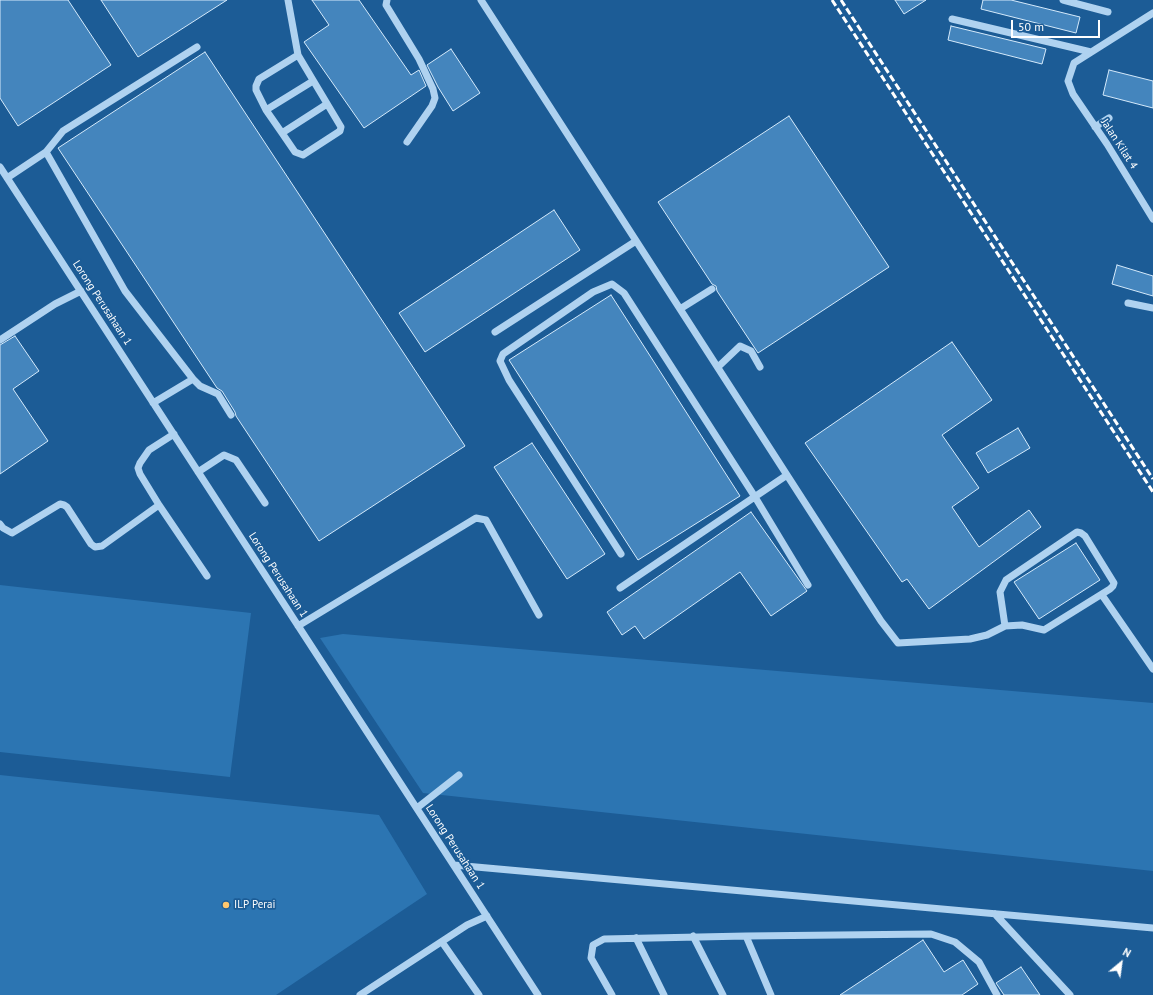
<!DOCTYPE html>
<html>
<head>
<meta charset="utf-8">
<style>
  body { margin:0 }
  #map { position:relative; width:1153px; height:995px; overflow:hidden; background:#1c5c96; font-family:"PT Sans",sans-serif }
  canvas { display:block }
  .north { position:absolute; left:1101px; top:943px; width:40px; height:40px; -webkit-text-stroke:3px #1c5c96; paint-order:stroke; rotate:29deg; font-size:11px; font-weight:700; line-height:16px; text-align:center; color:#fff }
  .north::after { content:''; display:block; margin:auto; width:14px; height:18px; background:#fff; clip-path:polygon(50% 0,100% 100%,50% 72%,0 100%) }
  .scale { position:absolute; left:1011px; top:20px; width:89px; height:18px; box-sizing:border-box; border:2px solid #fff; border-top:0; padding-left:5px; font-size:12px; line-height:14px; white-space:nowrap; color:#fff; -webkit-text-stroke:3px #1c5c96; paint-order:stroke }
</style>
</head>
<body>
<div id="map">
<canvas width="1153" height="995"></canvas>
<div class="north">N</div>
<div class="scale">50 m</div>
</div>
<script>
const g = document.querySelector('canvas').getContext('2d');
g.lineJoin = 'round';
function paint(path, color) {
  g.fillStyle = color;
  g.fill(path, 'evenodd');
}
function shape(rows) {
  const path = new Path2D();
  for (const r of rows) {
    path.moveTo(r[0], r[1]);
    for (let i = 2; i < r.length; i += 2) path.lineTo(r[i], r[i + 1]);
  }
  return path;
}
function trace(path, color, width, dash) {
  g.strokeStyle = color;
  g.lineWidth = width;
  g.lineCap = dash ? 'butt' : 'round';
  g.setLineDash(dash || []);
  g.stroke(path);
}
function drawText(font, color, halo, rows, align = 'center') {
  g.font = font + ' "PT Sans",sans-serif';
  g.lineWidth = 3.5;
  g.setLineDash([]);
  g.textBaseline = 'middle';
  g.strokeStyle = halo;
  g.fillStyle = color;
  for (const [text, x, y, turn = 0] of rows) {
    g.save();
    g.translate(x, y);
    g.rotate((+turn || 0) * Math.PI / 180);
    g.textAlign = isNaN(turn) ? turn : align;
    if (halo) g.strokeText(text, 0, 0);
    g.fillText(text, 0, 0);
    g.restore();
  }
}
paint(shape([
  [0,585,251,613,230,777,0,752],
  [343,634,1153,703,1153,871,423,793,320,638],
  [0,775,379,815,427,894,276,995,0,995]
]), '#2c75b2');
const building = shape([
  [0,0,68,0,111,65,18,126,0,98,0,0],
  [101,0,227,0,138,57,101,0],
  [312,0,359,0,411,75,419,70,426,86,364,128,304,42,329,25,312,0],
  [895,0,926,0,904,14,895,0],
  [983,0,1011,0,1080,17,1076,33,981,9,983,0],
  [951,26,1046,49,1042,64,948,40,951,26],
  [451,49,480,93,453,111,438,87,427,65,451,49],
  [205,52,465,446,319,541,236,416,235,412,222,391,217,388,58,148,205,52],
  [1109,70,1153,81,1153,108,1103,95,1109,70],
  [789,116,889,267,758,353,717,291,716,286,712,284,658,202,789,116],
  [554,210,580,250,425,352,399,313,554,210],
  [1117,265,1153,276,1153,296,1112,284,1117,265],
  [611,295,740,496,638,560,509,360,611,295],
  [15,336,39,371,13,389,48,441,0,474,0,345,15,336],
  [952,342,992,400,942,435,979,488,952,507,979,547,1029,510,1041,527,929,609,907,579,902,582,805,443,952,342],
  [1018,428,1030,448,988,473,976,453,1018,428],
  [532,443,605,554,567,579,494,467,532,443],
  [751,512,807,591,771,616,740,572,644,639,635,626,622,635,607,612,751,512],
  [1076,543,1100,580,1039,619,1014,582,1076,543],
  [923,940,944,972,963,960,978,984,962,995,840,995,923,940],
  [1021,967,1040,995,1004,995,996,983,1021,967]
]);
paint(building, '#4485bd');
trace(building, '#d5eafb', 1);
trace(shape([
  [288,0,298,55,341,127,340,131,303,155,295,152,282,133,266,110,256,90,256,86,259,79,298,55],
  [387,0,386,5,419,59,433,89,435,98,432,106,407,142],
  [481,0,881,621,898,643,970,639,987,635,1005,626,1022,625,1044,630,1110,589,1113,586,1114,583,1085,536,1081,533,1077,532,1006,580,1000,592,1005,626],
  [1063,0,1108,12],
  [1153,13,1074,63,1068,81,1073,94,1107,144,1153,219],
  [952,19,1091,52],
  [266,110,313,81],
  [1095,127,1109,118],
  [282,133,327,104],
  [0,167,538,995],
  [7,178,46,152],
  [1128,303,1153,308],
  [680,309,712,289],
  [495,332,636,241],
  [0,340,55,304,81,291],
  [718,367,740,346,751,351,760,367],
  [193,379,125,291,46,152,63,131,197,47],
  [153,403,193,379,200,386,218,394,231,415],
  [174,434,149,450,140,463,138,468,140,474,159,505,207,576],
  [198,472,224,455,236,460,265,503],
  [0,524,3,528,12,533,60,504,64,505,67,507,91,544,95,547,102,546,159,505],
  [621,554,509,380,500,361,503,354,593,292,612,284,624,293,755,497,808,585],
  [620,588,787,475],
  [1102,595,1153,669],
  [298,626,476,518,486,520,539,615],
  [417,808,459,775],
  [454,865,1153,928],
  [995,914,1070,995],
  [693,936,723,995],
  [746,936,931,934,955,942,979,962,997,995],
  [636,938,664,995],
  [442,942,479,995],
  [360,995,467,925,487,916],
  [612,995,591,958,593,945,604,939,746,936,771,995]
]), '#afd2f0', 7);
trace(shape([
  [832,0,1153,492],
  [841,0,1153,479]
]), '#fff', 3, [7, 3]);
for (const [x, y, r, color] of [
  [226,905,4,"#ffc76d"]
]) {
  const dot = new Path2D();
  dot.arc(x, y, r, 0, 2 * Math.PI);
  g.fillStyle = color;
  g.fill(dot);
  trace(dot, '#1c5c96', 1.5);
}
drawText('11px', '#fff', '#1c5c96', [
  ["Jalan Kilat 4",1119,144,57],
  ["Lorong Perusahaan 1",102,303,57],
  ["Lorong Perusahaan 1",278,575,57],
  ["Lorong Perusahaan 1",455,847,57]
]);
drawText('11px', '#fff', '#1c5c96', [
  ["ILP Perai",234,905]
], 'left');
</script>
</body>
</html>
